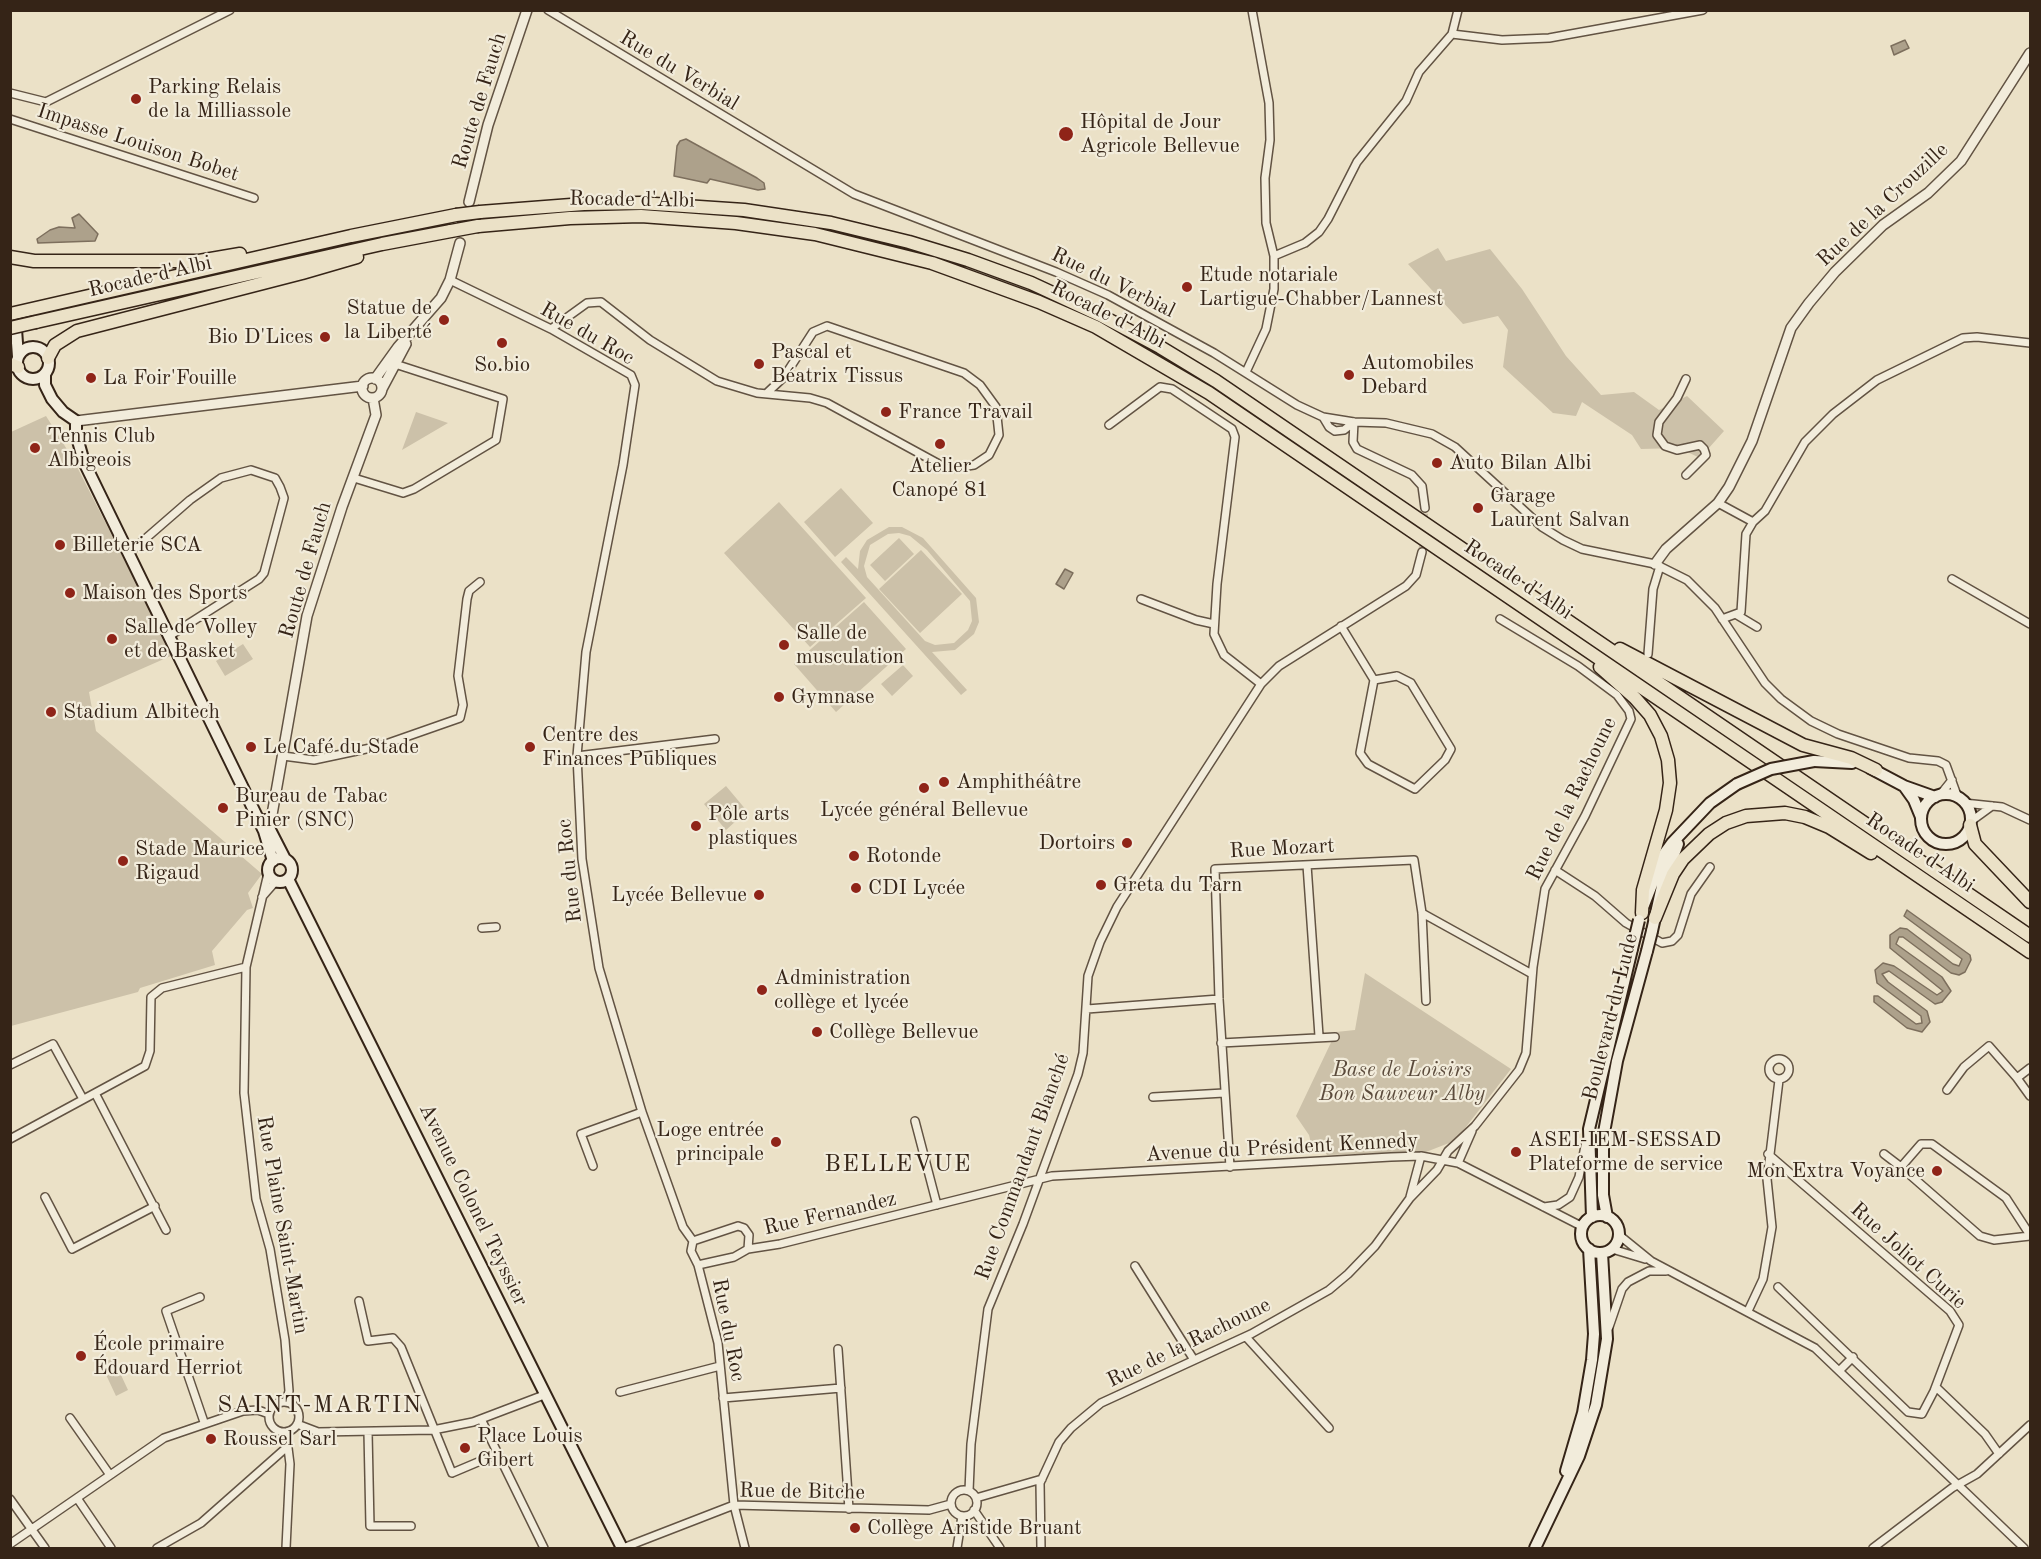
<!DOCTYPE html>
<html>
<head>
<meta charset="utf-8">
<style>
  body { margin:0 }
  #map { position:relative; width:2041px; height:1559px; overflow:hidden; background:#ebe1c7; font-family:"Old Standard TT",serif }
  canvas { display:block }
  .frame { position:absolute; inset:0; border:12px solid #352417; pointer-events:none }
</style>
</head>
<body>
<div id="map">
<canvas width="2041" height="1559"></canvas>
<div class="frame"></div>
</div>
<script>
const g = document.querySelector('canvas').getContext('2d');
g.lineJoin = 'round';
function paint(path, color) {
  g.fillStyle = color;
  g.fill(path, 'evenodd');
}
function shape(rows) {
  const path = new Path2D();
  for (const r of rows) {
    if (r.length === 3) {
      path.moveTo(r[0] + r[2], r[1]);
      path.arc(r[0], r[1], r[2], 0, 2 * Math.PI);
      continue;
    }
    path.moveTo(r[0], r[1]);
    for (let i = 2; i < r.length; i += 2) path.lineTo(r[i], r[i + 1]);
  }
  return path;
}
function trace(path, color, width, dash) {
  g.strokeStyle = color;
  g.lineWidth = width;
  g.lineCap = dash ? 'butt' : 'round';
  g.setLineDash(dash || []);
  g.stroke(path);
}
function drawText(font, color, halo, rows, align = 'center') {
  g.font = font + ' "Old Standard TT",serif';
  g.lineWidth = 4.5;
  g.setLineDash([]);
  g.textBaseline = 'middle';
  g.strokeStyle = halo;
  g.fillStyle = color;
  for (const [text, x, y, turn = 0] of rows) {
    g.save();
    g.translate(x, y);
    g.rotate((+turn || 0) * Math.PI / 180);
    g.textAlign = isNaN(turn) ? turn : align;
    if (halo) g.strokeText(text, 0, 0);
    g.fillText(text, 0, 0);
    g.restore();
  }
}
paint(shape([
  [1438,248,1446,261,1490,249,1522,289,1566,356,1601,395,1634,392,1659,410,1687,396,1724,431,1700,458,1679,448,1641,449,1632,435,1582,402,1576,416,1553,413,1503,367,1508,330,1498,316,1463,324,1408,264],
  [416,412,448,423,402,450],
  [46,416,73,459,173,655,89,692,96,731,262,874,248,893,253,908,247,910,212,951,215,965,140,988,138,992,11,1026,11,432],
  [841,488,873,523,835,557,804,522],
  [779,502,866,598,810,647,724,553],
  [889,527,902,527,923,538,976,598,979,622,974,634,955,650,932,652,967,690,961,695,841,562,846,557,858,569,860,551,867,540],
  [899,533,910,536,927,550,970,601,972,621,968,630,954,643,935,645,925,641,867,577,864,566,870,545,888,534],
  [899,538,914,554,885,581,870,565],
  [921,550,962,594,920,633,879,589],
  [864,602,906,649,836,712,794,664],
  [243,644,253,659,225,676,216,661],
  [903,665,913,676,892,696,881,684],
  [726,786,747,811,726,830,704,804],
  [1365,973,1511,1069,1462,1132,1449,1143,1426,1152,1327,1155,1322,1147,1312,1147,1309,1135,1296,1116,1336,1032,1355,1030],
  [113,1358,128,1390,116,1396,101,1364]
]), '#ccc1a9');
const water = shape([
  [1905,40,1909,48,1894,55,1891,46,1905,40],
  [686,139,757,178,764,183,765,189,758,190,710,179,707,183,674,176,677,146,680,141,686,139],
  [79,214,98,234,95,241,38,243,37,239,50,230,59,227,75,228,72,218,79,214],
  [1065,569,1073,573,1064,589,1056,584,1065,569],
  [1907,910,1970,955,1971,960,1965,972,1959,975,1951,973,1903,937,1899,937,1896,944,1942,977,1951,991,1942,1002,1935,1004,1889,971,1882,974,1888,982,1927,1011,1930,1022,1922,1032,1907,1028,1874,1002,1874,996,1878,996,1916,1024,1922,1023,1921,1016,1877,983,1875,970,1883,963,1894,966,1937,995,1943,991,1890,948,1890,935,1900,928,1907,929,1953,964,1959,966,1962,959,1904,916,1907,910]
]);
paint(water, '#ada18b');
trace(water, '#7d6f5d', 1.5);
trace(shape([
  [1422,552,1425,508]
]), '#c7bba4', 7, [7, 3.5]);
const minor = shape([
  [548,10,854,194,1056,272,1108,295,1214,353,1297,405,1323,417,1354,422,1386,423,1432,434,1455,447,1542,527,1563,540,1582,549,1655,564,1687,580,1715,608,1765,683,1781,699,1811,721,1838,734,1909,758,1938,761,1946,765,1958,798],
  [1452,34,1502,40,1549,38,1703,10],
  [10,93,46,102,230,10],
  [10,119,254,198],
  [1274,256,1305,243,1319,232,1328,219,1357,162,1406,101,1419,72,1452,34,1458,10],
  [450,280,551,329,631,375,635,385,623,465,586,652,577,756,582,859,599,968,642,1112,683,1227,693,1241],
  [551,329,587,303,601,302,650,340,717,381,757,393,810,398,827,403,948,469,974,465,989,455,999,435,996,407,980,385,964,373,827,326,813,332,784,377,768,392],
  [1246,372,1266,329,1274,289,1274,256,1266,223,1265,178,1270,140,1269,103,1252,10],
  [1323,417,1329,427,1335,431,1344,430,1354,422],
  [1354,422,1353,442,1357,449,1412,475,1422,486,1425,508],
  [1109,425,1160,387,1172,389,1232,429,1235,437,1217,584,1214,634,1224,655,1261,684],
  [1686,475,1706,455,1704,449,1700,445,1677,450,1665,446,1657,435,1659,422,1677,398,1686,379],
  [354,478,403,493,414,489,496,440,503,399,395,364],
  [1718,503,1753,522],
  [129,553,190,500,221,478,251,470,275,478,280,487,284,498,264,573,259,579,171,635],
  [1952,579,2030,624],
  [1141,599,1196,620,1214,624],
  [1737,615,1757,627],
  [1722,619,1741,612,1746,534,1753,522,1765,511,1805,442,1833,414,1877,380,1963,338,1977,337,2030,343],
  [1341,626,1374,680],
  [1648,654,1653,589,1660,566],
  [1397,676,1411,683,1451,749,1445,760,1415,789,1368,764,1360,753,1374,680,1397,676],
  [283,756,314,760,380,746,460,718,463,705,458,676,467,599,469,591,480,582],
  [577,756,715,739],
  [1940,795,1952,780],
  [1964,803,2002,807,2030,820],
  [1970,822,1992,806],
  [1307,865,1319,1036],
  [269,869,246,967,244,1093,256,1199,270,1249,285,1340,289,1391,286,1402],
  [1555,870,1595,896,1626,923,1662,943,1672,941,1678,935,1691,894,1710,867],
  [262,897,276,881],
  [1422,913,1532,974],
  [482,928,496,927],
  [1087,1009,1219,999],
  [1221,1043,1335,1037],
  [1779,1069,10],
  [10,1065,53,1044,83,1099],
  [2030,1068,2017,1078,2030,1096],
  [1947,1090,1964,1067,1989,1046,2017,1078],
  [95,1093,166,1230],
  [1153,1097,1224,1093],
  [915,1121,937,1205],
  [10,1139,145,1066,150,1051,151,997,162,988,246,967],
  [1768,1154,1950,1311,1959,1325,1934,1391,1922,1414,1908,1412,1778,1287],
  [1884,1154,1901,1167],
  [1458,1163,1472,1131],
  [593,1166,581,1134,642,1112],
  [1230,1167,1219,999,1215,869,1414,860,1422,913,1426,1001],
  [45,1197,72,1249,155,1206],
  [1410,1197,1421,1156],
  [1544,1207,1558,1205,1570,1197,1579,1177,1586,1141],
  [1619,1235,1651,1261,1815,1348,2024,1548],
  [2030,1235,2006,1198,1932,1144,1921,1144,1901,1167,1980,1236,1994,1240,2030,1236],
  [693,1241,691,1251,698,1265,718,1343,734,1505,745,1548],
  [693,1241,738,1226,744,1228,749,1235,748,1249],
  [1612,1249,1645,1259],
  [698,1265,734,1257,748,1249,780,1244,1052,1176,1391,1157,1421,1156,1458,1163,1583,1227],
  [1135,1266,1194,1360],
  [200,1297,166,1311,204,1422],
  [359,1301,368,1341,393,1338,401,1347,452,1473,497,1454],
  [1748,1311,1763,1279,1772,1227,1767,1179,1779,1080],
  [1609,1327,1622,1289,1628,1282,1649,1271,1666,1271],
  [1246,1337,1329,1428],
  [838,1349,849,1509],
  [1840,1370,1853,1357],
  [1936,1387,1985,1434,1999,1454],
  [620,1392,720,1366],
  [723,1398,841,1388],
  [284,1417,15],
  [70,1418,110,1475],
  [481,1419,544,1548],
  [297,1424,318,1432,433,1430,473,1422,544,1395],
  [368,1432,370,1526,411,1526],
  [964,1503,13],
  [969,1491,971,1444,988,1309,1023,1224,1078,1074,1083,1053,1088,976,1100,942,1117,907,1261,684,1279,666,1406,586,1416,575,1422,552],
  [77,1498,111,1548],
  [976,1498,1042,1479],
  [10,1499,45,1548],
  [974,1510,1000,1548],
  [10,1544,164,1438,243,1411,258,1410,269,1414],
  [157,1548,201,1523,287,1447],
  [286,1548,290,1464,286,1432],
  [623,1548,734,1505,929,1510,951,1504],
  [957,1548,962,1516],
  [1041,1548,1040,1483,1059,1442,1071,1428,1101,1403,1251,1334,1329,1290,1348,1274,1375,1246,1410,1198,1437,1170,1448,1151,1475,1126,1519,1070,1526,1053,1533,967,1545,889,1585,816,1631,719,1629,711,1617,695,1578,666,1500,619],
  [1873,1548,1952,1488,1977,1474,2030,1425]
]);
const tertiary = shape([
  [469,202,488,125,527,10],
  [372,388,10],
  [375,379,398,347,441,298,450,280,460,243],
  [382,389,406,344],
  [76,421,363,386],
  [1655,564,1666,549,1718,503,1729,487,1752,441,1791,328,1809,303,1835,272,1883,225,1928,193,1961,161,2030,53],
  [270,826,307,616,342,507,376,415,373,398]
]);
const secondary = shape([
  [16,329,18,357],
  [33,363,16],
  [45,374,45,385,52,399,63,412,76,421,76,434,84,462,264,831,273,861],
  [1814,761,1852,763],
  [1870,768,1904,786,1935,797],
  [1904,786,1914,800,1921,817],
  [1946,819,25],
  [265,820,285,859],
  [280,870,12],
  [288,879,622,1548],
  [1644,905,1664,854,1672,843,1710,803,1737,784],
  [1652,931,1662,886,1678,844],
  [1600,1234,19],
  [1592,1217,1589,1129,1632,949],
  [1607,1217,1603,1195,1603,1138,1617,1061,1647,951],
  [1566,1471,1583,1413,1592,1360,1594,1334,1589,1249],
  [1535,1548,1579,1456,1596,1405,1607,1339,1602,1253]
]);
const trunk = shape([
  [480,212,584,204,640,203,744,210,831,223,909,242,968,260,1031,283,1100,315,1160,347,1216,381,2030,936],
  [478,226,570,218,641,216,736,223,815,234,932,263,1039,302,1096,327,1209,393,2030,952],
  [10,257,34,261,199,261,240,254],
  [10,314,351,236,456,215],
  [36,322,382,244,451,231],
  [48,358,55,345,77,331,302,273,357,257],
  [10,364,18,367],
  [1620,649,1803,745,1851,758,1876,770],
  [1600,667,1635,698,1650,715,1661,736,1668,760,1670,783,1666,810,1643,890,1642,913],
  [1970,825,1975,844,2030,902],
  [1655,918,1673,874,1683,859,1709,834,1726,823,1746,816,1785,813,1805,817,1829,827,1871,853]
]);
trace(minor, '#625343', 10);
trace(tertiary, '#625343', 12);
trace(secondary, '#352417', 14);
trace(trunk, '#352417', 15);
trace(minor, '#f2ecdb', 7);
trace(tertiary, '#f2ecdb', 9);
trace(secondary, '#f2ecdb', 10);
trace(trunk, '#ebe1c7', 12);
const secondaryBridge = shape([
  [1737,784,1771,769,1814,761],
  [1632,949,1639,920],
  [1647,951,1652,931]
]);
const trunkBridge = shape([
  [456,215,480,212],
  [451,231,478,226],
  [10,328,36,322]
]);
trace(secondaryBridge, '#352417', 14, []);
trace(trunkBridge, '#352417', 15, []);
trace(secondaryBridge, '#f2ecdb', 10);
trace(trunkBridge, '#ebe1c7', 12);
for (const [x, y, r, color] of [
  [136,99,6,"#8f2418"],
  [1066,134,8,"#8f2418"],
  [1187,287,6,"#8f2418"],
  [444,320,6,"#8f2418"],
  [325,337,6,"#8f2418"],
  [502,343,6,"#8f2418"],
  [759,364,6,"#8f2418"],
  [1349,375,6,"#8f2418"],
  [91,378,6,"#8f2418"],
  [886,412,6,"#8f2418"],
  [940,444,6,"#8f2418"],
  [35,448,6,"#8f2418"],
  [1437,463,6,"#8f2418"],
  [1478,508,6,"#8f2418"],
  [60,545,6,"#8f2418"],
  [70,593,6,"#8f2418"],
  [112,639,6,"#8f2418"],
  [784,645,6,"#8f2418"],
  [779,697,6,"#8f2418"],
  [51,712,6,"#8f2418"],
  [251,747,6,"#8f2418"],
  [530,747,6,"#8f2418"],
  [944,782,6,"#8f2418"],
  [924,788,6,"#8f2418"],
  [223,808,6,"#8f2418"],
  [696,826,6,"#8f2418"],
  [1127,843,6,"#8f2418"],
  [854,856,6,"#8f2418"],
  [123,861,6,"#8f2418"],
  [1101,885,6,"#8f2418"],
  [856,888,6,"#8f2418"],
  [759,895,6,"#8f2418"],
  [762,990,6,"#8f2418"],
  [817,1032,6,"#8f2418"],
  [776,1142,6,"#8f2418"],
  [1516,1152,6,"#8f2418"],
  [1937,1171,6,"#8f2418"],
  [81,1356,6,"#8f2418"],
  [211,1439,6,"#8f2418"],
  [465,1448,6,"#8f2418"],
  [855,1528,6,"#8f2418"]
]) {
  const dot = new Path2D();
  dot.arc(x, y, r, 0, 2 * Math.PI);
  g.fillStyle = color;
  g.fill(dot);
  trace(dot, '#f2ecdb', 2);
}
drawText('21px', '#352417', '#f2ecdb', [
  ["Rue du Verbial",679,71,31],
  ["Route de Fauch",480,101,-73],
  ["Impasse Louison Bobet",138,143,18],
  ["Rocade d'Albi",632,200,1],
  ["Rue de la Crouzille",1883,205,-43],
  ["Rocade d'Albi",150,277,-13],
  ["Rue du Verbial",1113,283,26],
  ["Rocade d'Albi",1108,315,27],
  ["Rue du Roc",587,334,30],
  ["Route de Fauch",306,570,-74],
  ["Rocade d'Albi",1518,580,34],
  ["Rue de la Rachoune",1572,799,-64],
  ["Rue Mozart",1282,849,-3],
  ["Rocade d'Albi",1920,853,34],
  ["Rue du Roc",570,871,-96],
  ["Boulevard du Lude",1611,1017,-76],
  ["Avenue du Président Kennedy",1282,1148,-3],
  ["Rue Commandant Blanché",1023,1167,-70],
  ["Avenue Colonel Teyssier",473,1205,64],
  ["Rue Fernandez",830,1214,-13],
  ["Rue Plaine Saint-Martin",282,1225,80],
  ["Rue Joliot Curie",1908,1256,42],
  ["Rue du Roc",728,1330,79],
  ["Rue de la Rachoune",1189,1343,-26],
  ["Rue de Bitche",802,1492,1]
]);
drawText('21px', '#352417', '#f2ecdb', [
  ["Parking Relais",148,87],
  ["de la Milliassole",148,111],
  ["Hôpital de Jour",1080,122],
  ["Agricole Bellevue",1080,146],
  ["Etude notariale",1199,275],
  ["Lartigue-Chabber/Lannest",1199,299],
  ["Statue de",432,308,"right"],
  ["la Liberté",432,332,"right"],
  ["Bio D'Lices",313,337,"right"],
  ["Pascal et",771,352],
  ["Béatrix Tissus",771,376],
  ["Automobiles",1361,363],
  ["Debard",1361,387],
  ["So.bio",502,365,"center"],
  ["La Foir'Fouille",103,378],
  ["France Travail",898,412],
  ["Tennis Club",47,436],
  ["Albigeois",47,460],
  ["Auto Bilan Albi",1449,463],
  ["Atelier",940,466,"center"],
  ["Canopé 81",940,490,"center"],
  ["Garage",1490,496],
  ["Laurent Salvan",1490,520],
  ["Billeterie SCA",72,545],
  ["Maison des Sports",82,593],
  ["Salle de Volley",124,627],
  ["et de Basket",124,651],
  ["Salle de",796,633],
  ["musculation",796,657],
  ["Gymnase",791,697],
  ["Stadium Albitech",63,712],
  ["Centre des",542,735],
  ["Finances Publiques",542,759],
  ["Le Café du Stade",263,747],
  ["Amphithéâtre",956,782],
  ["Bureau de Tabac",235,796],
  ["Pinier (SNC)",235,820],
  ["Lycée général Bellevue",924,810,"center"],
  ["Pôle arts",708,814],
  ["plastiques",708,838],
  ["Dortoirs",1115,843,"right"],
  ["Stade Maurice",135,849],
  ["Rigaud",135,873],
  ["Rotonde",866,856],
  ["Greta du Tarn",1113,885],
  ["CDI Lycée",868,888],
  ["Lycée Bellevue",747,895,"right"],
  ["Administration",774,978],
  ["collège et lycée",774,1002],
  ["Collège Bellevue",829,1032],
  ["Loge entrée",764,1130,"right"],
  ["principale",764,1154,"right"],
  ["ASEI-IEM-SESSAD",1528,1140],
  ["Plateforme de service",1528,1164],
  ["Mon Extra Voyance",1925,1171,"right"],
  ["École primaire",93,1344],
  ["Édouard Herriot",93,1368],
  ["Place Louis",477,1436],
  ["Gibert",477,1460],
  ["Roussel Sarl",223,1439],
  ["Collège Aristide Bruant",867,1528]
], 'left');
drawText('italic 21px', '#5b4b3c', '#f2ecdb', [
  ["Base de Loisirs",1402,1070],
  ["Bon Sauveur Alby",1402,1094]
]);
g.letterSpacing = '1.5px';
drawText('24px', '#352417', '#f2ecdb', [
  ["BELLEVUE",898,1165],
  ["SAINT-MARTIN",320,1406]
]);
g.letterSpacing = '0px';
</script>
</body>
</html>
